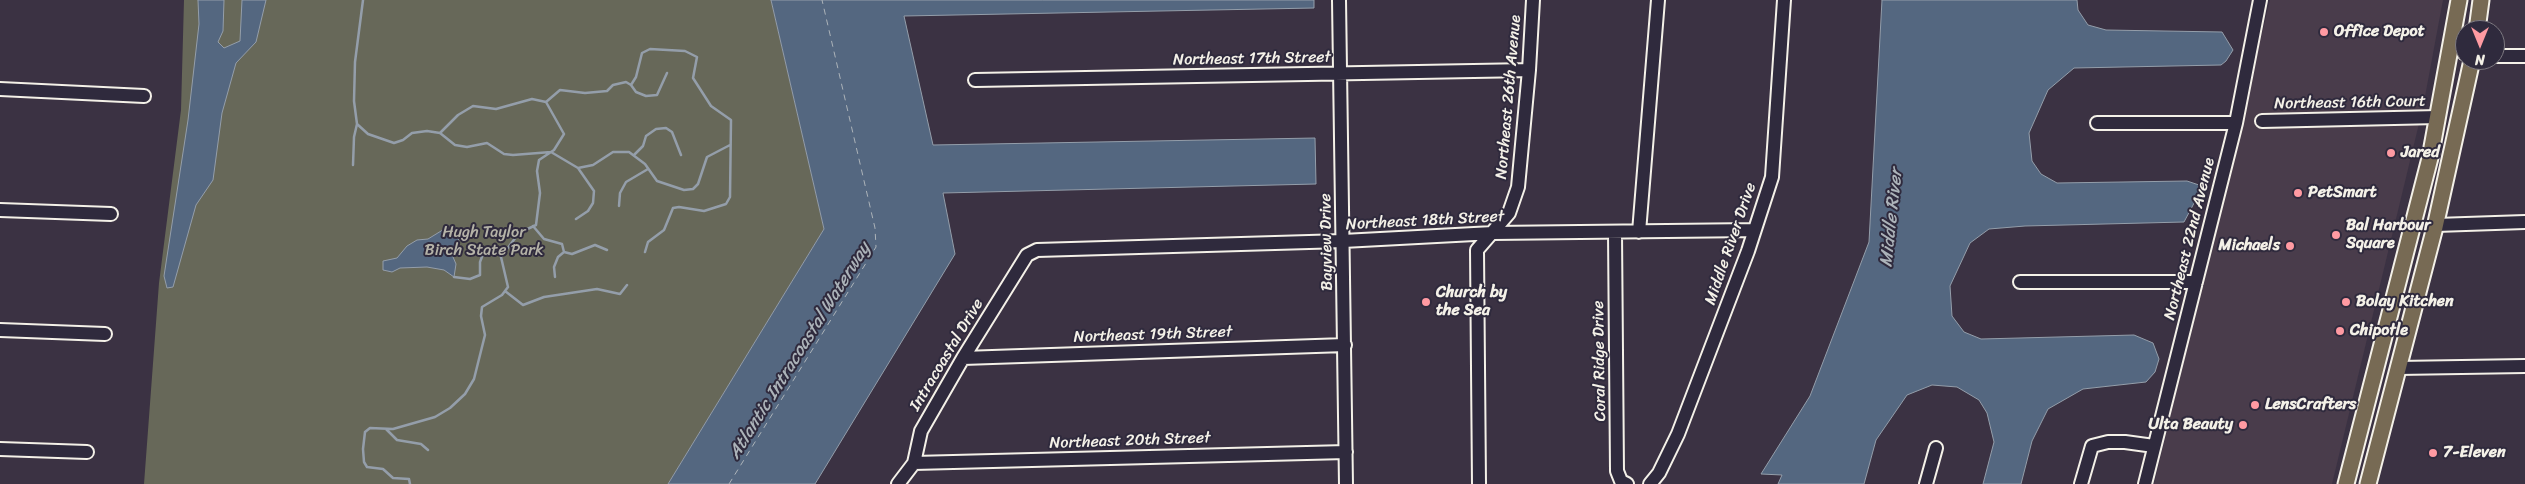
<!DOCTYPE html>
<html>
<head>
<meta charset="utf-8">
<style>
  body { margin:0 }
  #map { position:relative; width:2525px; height:484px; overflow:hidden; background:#3b3243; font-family:Sriracha,sans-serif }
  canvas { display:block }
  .north { position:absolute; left:2455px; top:20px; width:50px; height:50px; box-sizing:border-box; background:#2f2a3d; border:1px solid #7e7a81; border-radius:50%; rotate:180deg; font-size:14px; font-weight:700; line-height:20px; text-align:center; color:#f4f1e8 }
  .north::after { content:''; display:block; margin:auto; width:18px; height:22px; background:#ff9aa2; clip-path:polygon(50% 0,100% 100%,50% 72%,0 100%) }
</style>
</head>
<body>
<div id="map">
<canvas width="2525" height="484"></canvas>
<div class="north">N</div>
</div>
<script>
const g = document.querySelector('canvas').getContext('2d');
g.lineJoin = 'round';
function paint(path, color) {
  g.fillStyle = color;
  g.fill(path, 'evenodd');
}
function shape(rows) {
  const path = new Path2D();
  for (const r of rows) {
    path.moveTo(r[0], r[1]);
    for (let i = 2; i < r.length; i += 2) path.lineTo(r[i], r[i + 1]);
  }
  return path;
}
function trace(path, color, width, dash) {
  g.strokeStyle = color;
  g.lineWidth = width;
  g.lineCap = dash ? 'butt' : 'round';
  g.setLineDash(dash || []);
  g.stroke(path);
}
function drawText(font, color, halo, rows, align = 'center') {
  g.font = font + ' Sriracha,sans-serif';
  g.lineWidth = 4;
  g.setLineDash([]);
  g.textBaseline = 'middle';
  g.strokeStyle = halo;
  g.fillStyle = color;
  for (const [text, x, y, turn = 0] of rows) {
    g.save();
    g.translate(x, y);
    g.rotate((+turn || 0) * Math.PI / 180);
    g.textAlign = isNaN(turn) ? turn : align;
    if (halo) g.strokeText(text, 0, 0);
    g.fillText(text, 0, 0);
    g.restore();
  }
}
paint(shape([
  [2270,0,2443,0,2423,107,2332,484,2154,484]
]), '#493c4b');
paint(shape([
  [184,0,771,0,824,229,668,484,144,484,159,283,181,110]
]), '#676859');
const water = shape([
  [198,0,224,0,223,31,218,42,224,48,240,41,242,0,266,0,256,42,236,63,222,113,213,180,196,205,173,287,167,288,164,276,188,120,199,24,198,0],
  [771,0,1314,0,1314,8,904,16,933,145,1315,138,1316,184,943,193,955,254,815,484,668,484,824,229,771,0],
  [1882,0,2077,0,2078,10,2088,25,2106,30,2222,32,2233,50,2226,61,2221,65,2074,68,2048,90,2029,133,2032,161,2041,174,2057,183,2187,181,2199,185,2200,192,2184,222,2025,226,1989,229,1970,243,1950,286,1952,316,1964,332,1981,339,2134,335,2153,343,2159,359,2155,372,2146,382,2083,389,2048,409,2032,441,2021,484,1983,484,1994,442,1987,413,1979,400,1957,387,1932,385,1907,395,1876,440,1864,484,1778,484,1782,475,1761,474,1810,396,1869,242,1882,0],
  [446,228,453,232,459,240,453,257,456,264,454,277,444,270,427,267,400,268,392,272,383,270,383,261,397,258,407,246,417,240,428,239,446,228]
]);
paint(water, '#546780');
trace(water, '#949eaa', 1);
trace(shape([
  [631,85,636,92,646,96,657,95,667,73],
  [546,102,560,90,585,93,607,91,613,85,626,82,631,85,636,77,642,53,650,49,685,51,697,57,693,78,711,106,731,120,730,197,726,204,704,211,679,207,673,208,664,230,648,242,645,252],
  [357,124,368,134,394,143,403,140,412,133,427,131,440,133,455,145,467,147,487,143,504,154,513,155,551,152,578,168,594,191,593,203,588,211,576,219],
  [440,133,458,115,473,106,496,109,532,99,546,102],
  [634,155,643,146,646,136,656,129,666,128,672,132,681,155],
  [353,165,354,137,357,124,354,101,355,62,363,0],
  [578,168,593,165,613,152,629,152,645,164,657,181,684,190,693,189,698,184,707,157,730,145],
  [619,206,620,193,626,182,648,169],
  [533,226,544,239,562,244,564,252,558,257,554,267,555,277],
  [564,252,572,254,595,245,607,250],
  [454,277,470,279,480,275,480,262,485,249,496,250,501,257],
  [505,291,523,305,544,297,597,289,620,294,627,285],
  [386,429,397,440,421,444,428,450],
  [410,484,409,479,393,478,383,469,367,467,364,462,363,449,365,432,370,428,393,429,435,417,450,408,465,394,474,379,485,335,481,316,482,307,502,295,508,287,501,257,519,233,536,225,540,193,537,171,539,160,554,150,564,134,546,102]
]), '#949eaa', 2.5);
trace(shape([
  [729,484,876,247,875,228,822,0]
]), '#acb3b9', 1, [6, 5]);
const minor = shape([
  [1339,0,1346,484],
  [2495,56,2525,56],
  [975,80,1529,70],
  [0,89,144,96],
  [2262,121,2438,117],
  [2097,123,2236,123],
  [0,210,111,214],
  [2436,225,2525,222],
  [1639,232,1658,0],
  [1615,233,1617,471,1621,481,1627,484],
  [2020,282,2196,282],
  [0,330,105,334],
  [963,358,1345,345],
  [2398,368,2525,366],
  [0,449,87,452],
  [914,463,1346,452],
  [898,484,914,463,921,431,963,358,1027,255,1037,250,1343,241,1493,233,1754,230],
  [1479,484,1477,250,1509,213,1518,187,1529,70,1533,0],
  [1650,484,1659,473,1678,434,1748,251,1772,177,1784,0],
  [1926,484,1936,448],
  [2081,484,2092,446,2108,442,2125,442,2154,446],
  [2145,484,2236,123,2260,0]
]);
const major = shape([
  [2477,30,2481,0],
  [2454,34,2465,52],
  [2346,484,2430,158,2459,0],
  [2368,484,2435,227,2472,60]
]);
trace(minor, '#f4f1e8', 16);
trace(major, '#f4f1e8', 19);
trace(minor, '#2f2a3d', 12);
trace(major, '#776a54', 15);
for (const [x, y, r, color] of [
  [2324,32,5,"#ff9aa2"],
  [2391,153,5,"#ff9aa2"],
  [2298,193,5,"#ff9aa2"],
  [2336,235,5,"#ff9aa2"],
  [2290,246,5,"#ff9aa2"],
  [1426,302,5,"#ff9aa2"],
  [2346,302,5,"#ff9aa2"],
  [2340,331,5,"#ff9aa2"],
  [2255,405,5,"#ff9aa2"],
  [2243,425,5,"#ff9aa2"],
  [2433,453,5,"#ff9aa2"]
]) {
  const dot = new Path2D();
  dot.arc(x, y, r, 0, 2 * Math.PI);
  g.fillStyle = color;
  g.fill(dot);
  trace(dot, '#2f2a3d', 2);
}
drawText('bold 16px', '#f4f1e8', '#2f2a3d', [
  ["Office Depot",2334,32],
  ["Jared",2401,153],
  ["PetSmart",2308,193],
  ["Bal Harbour",2346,226],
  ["Square",2346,244],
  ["Michaels",2280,246,"right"],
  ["Church by",1436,293],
  ["the Sea",1436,311],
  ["Bolay Kitchen",2356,302],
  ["Chipotle",2350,331],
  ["LensCrafters",2265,405],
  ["Ulta Beauty",2233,425,"right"],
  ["7-Eleven",2443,453]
], 'left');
drawText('16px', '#f4f1e8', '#2f2a3d', [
  ["Northeast 17th Street",1252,59,-1],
  ["Northeast 26th Avenue",1509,97,-85],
  ["Northeast 16th Court",2350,103,-1],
  ["Northeast 18th Street",1425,221,-3],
  ["Northeast 22nd Avenue",2190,239,-76],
  ["Bayview Drive",1327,242,-91],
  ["Middle River Drive",1731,244,-71],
  ["Northeast 19th Street",1153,335,-2],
  ["Intracoastal Drive",947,355,-59],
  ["Coral Ridge Drive",1600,361,-91],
  ["Northeast 20th Street",1130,441,-2]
]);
drawText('16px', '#b5b3a8', '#2f2a3d', [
  ["Hugh Taylor",484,233],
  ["Birch State Park",484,251]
]);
drawText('italic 18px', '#acb3b9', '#2f2a3d', [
  ["Middle River",1892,218,-84],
  ["Atlantic Intracoastal Waterway",800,351,-58]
]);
</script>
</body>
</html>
